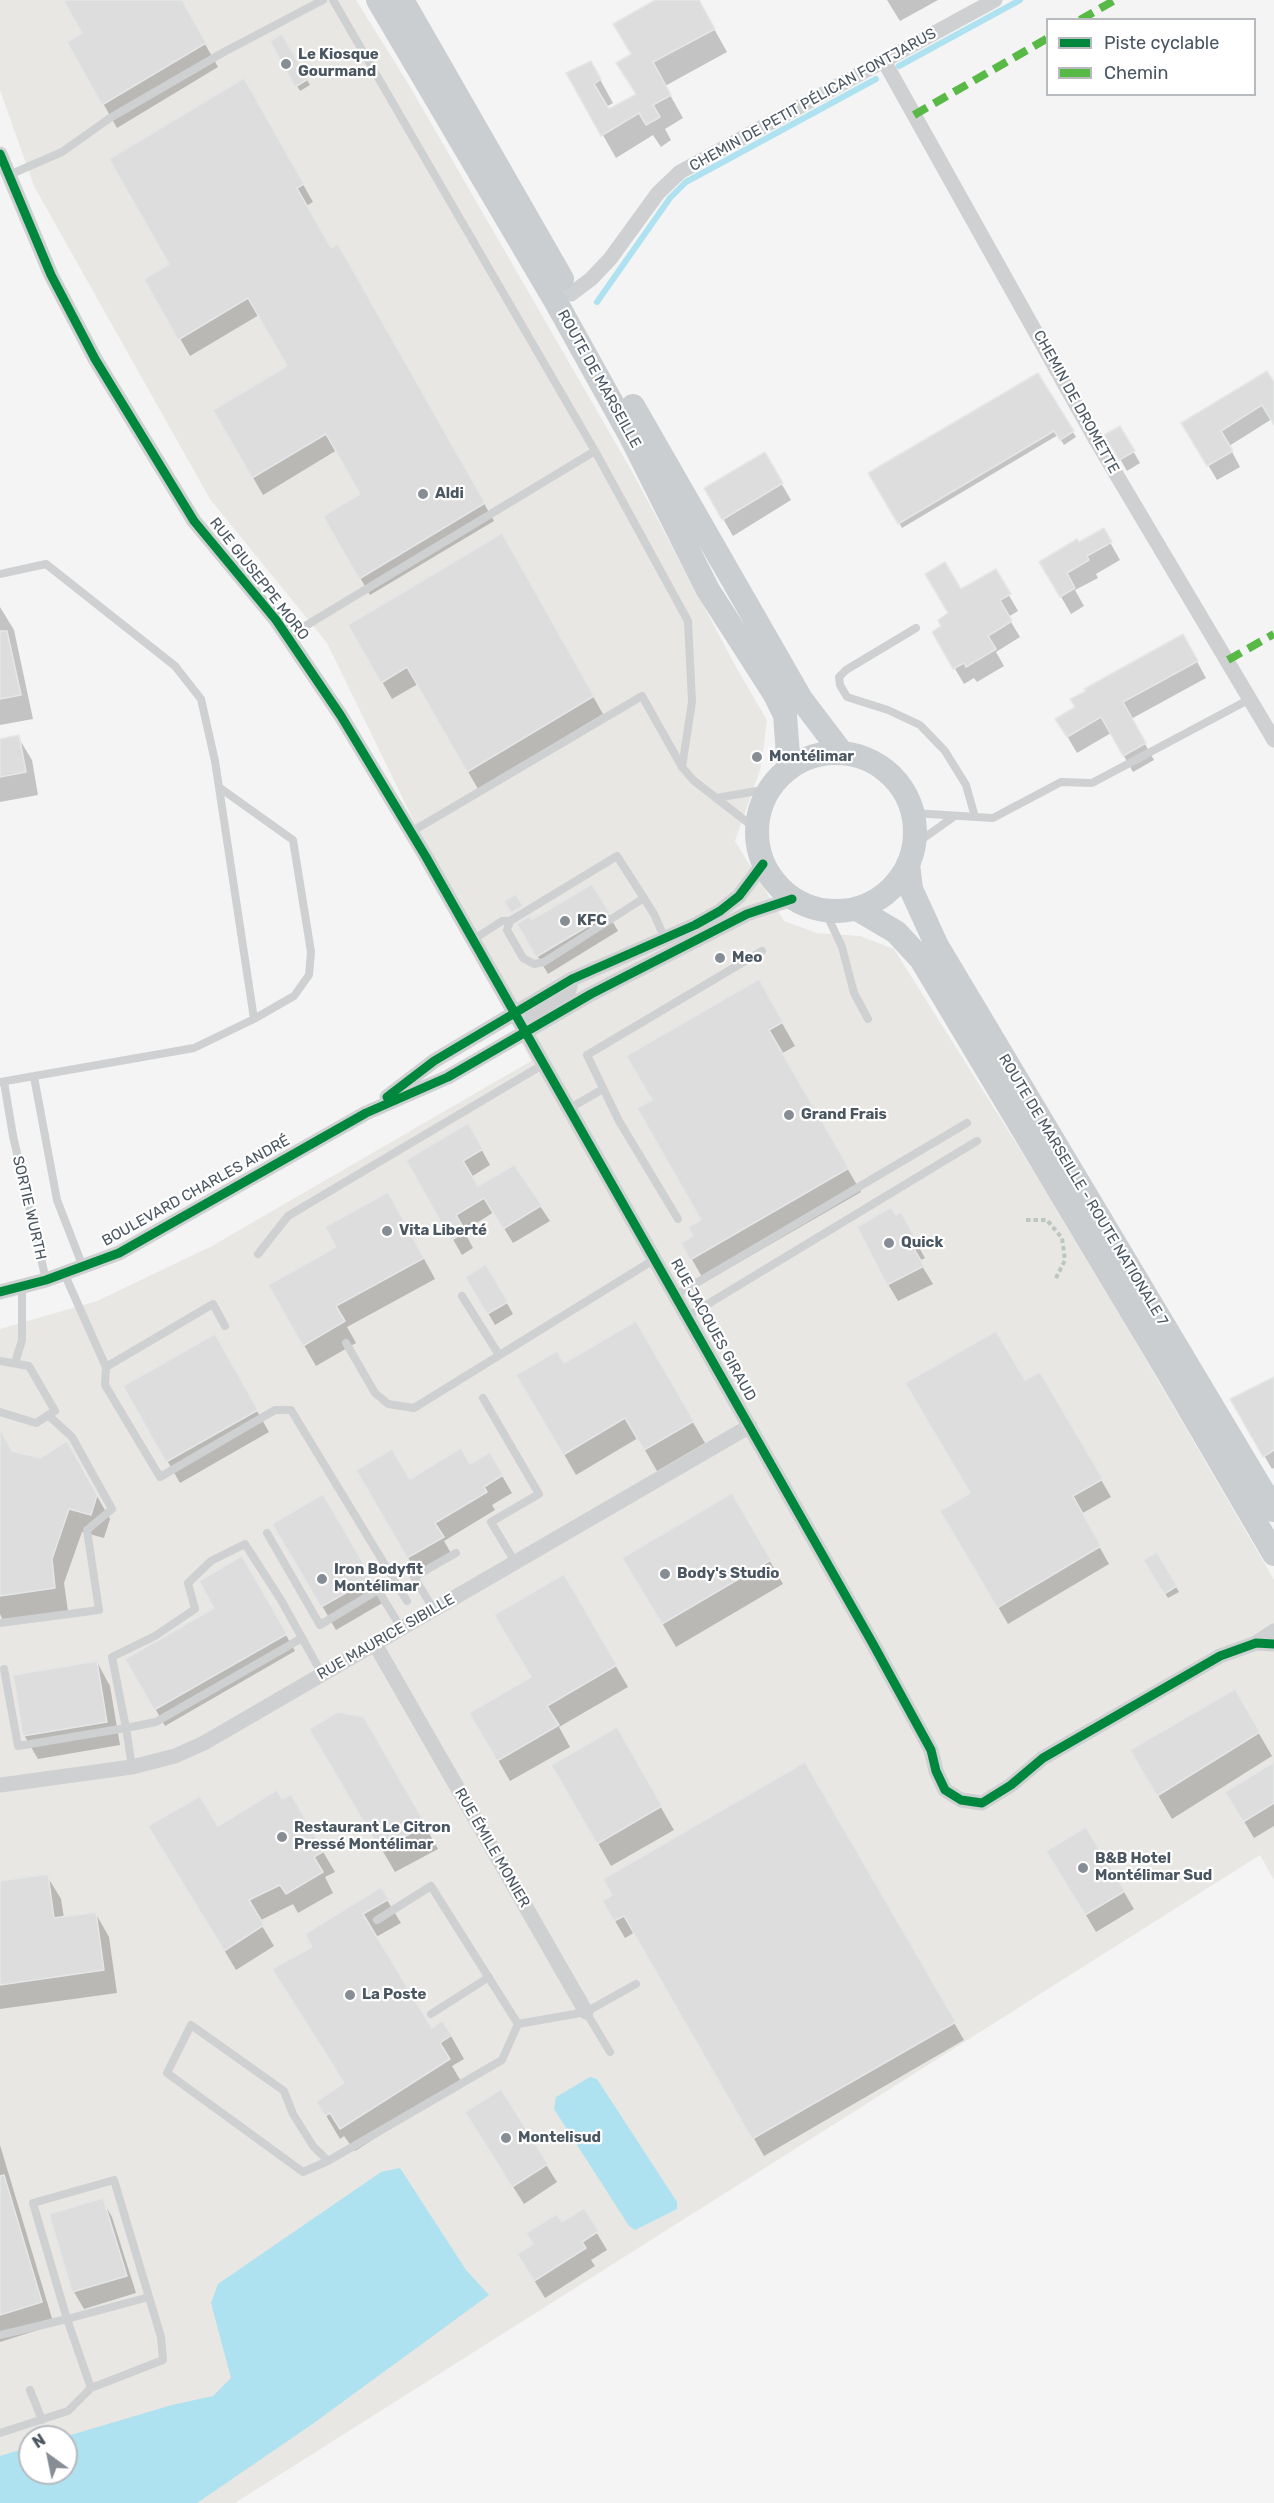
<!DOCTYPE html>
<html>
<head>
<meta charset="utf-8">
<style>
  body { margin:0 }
  #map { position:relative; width:1274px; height:2503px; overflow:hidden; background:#f4f4f4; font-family:Rubik,sans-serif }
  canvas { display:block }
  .legend { position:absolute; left:1046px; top:18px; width:210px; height:78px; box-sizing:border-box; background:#fff; border:2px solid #b7bbc0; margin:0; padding:8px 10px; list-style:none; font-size:18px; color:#4a5661 }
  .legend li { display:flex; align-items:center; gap:12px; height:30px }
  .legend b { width:30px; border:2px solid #b7bbc0 }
  .north { position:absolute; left:18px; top:2425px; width:60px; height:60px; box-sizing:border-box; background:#fff; border:2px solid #b7bbc0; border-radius:50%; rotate:327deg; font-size:16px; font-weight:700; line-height:24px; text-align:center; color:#4a5661 }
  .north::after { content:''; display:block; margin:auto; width:21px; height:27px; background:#868d94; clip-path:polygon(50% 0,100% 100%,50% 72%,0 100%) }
</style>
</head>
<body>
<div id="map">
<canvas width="1274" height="2503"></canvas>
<ul class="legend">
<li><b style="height:8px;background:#00873e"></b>Piste cyclable</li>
<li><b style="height:8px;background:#58b947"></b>Chemin</li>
</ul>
<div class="north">N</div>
</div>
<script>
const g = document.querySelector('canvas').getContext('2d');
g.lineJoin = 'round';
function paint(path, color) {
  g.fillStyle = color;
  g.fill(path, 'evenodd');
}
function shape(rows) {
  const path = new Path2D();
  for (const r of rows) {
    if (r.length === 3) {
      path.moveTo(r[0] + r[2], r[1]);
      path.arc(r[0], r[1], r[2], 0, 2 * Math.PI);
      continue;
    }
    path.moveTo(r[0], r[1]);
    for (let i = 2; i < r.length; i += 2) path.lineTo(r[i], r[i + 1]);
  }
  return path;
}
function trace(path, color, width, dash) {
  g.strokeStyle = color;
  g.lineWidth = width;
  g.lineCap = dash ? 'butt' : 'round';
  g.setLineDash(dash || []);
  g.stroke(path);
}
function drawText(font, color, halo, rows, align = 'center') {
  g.font = font + ' Rubik,sans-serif';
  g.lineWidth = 4.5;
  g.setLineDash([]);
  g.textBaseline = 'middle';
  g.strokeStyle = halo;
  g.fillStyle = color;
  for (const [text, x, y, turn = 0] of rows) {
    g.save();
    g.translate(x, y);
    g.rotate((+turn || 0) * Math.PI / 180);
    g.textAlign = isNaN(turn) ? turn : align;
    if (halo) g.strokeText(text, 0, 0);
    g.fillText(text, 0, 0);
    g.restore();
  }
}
paint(shape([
  [0,0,356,0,409,85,634,475,736,667,767,720,761,767,735,841,784,921,817,933,860,936,894,949,1072,1232,1274,1580,1274,1880,1260,1855,235,2503,0,2503,0,1329,97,1301,212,1246,531,1061,327,643,210,499,34,186,0,90],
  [30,2437,66,2437,66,2473,30,2473]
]), '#e8e7e3');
paint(shape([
  [590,2077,597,2079,677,2202,677,2209,635,2230,629,2226,554,2109,556,2097],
  [400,2168,466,2270,489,2295,311,2425,197,2503,0,2503,0,2456,30,2447,30,2473,66,2473,66,2437,64,2437,172,2405,213,2396,231,2378,211,2303,218,2284,381,2172]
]), '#aee2f0');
paint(shape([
  [65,0,180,0,218,67,117,128,69,43,84,34],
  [658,0,698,0,727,52,665,86,683,118,665,129,671,140,661,147,653,135,616,158,568,74,591,63,613,103,606,107,609,111,637,95,633,55],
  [887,0,938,0,900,21],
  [281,36,310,85,300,91,272,42],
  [244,81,313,202,306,206,331,250,338,246,494,521,370,595,325,516,362,494,337,450,263,495,215,411,289,367,259,315,190,356,146,279,171,265],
  [1038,375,1076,437,1064,445,1058,435,902,528,870,473],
  [1274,385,1274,423,1272,419,1229,446,1240,467,1217,480,1183,423],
  [1120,428,1140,463,1127,471,1107,436],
  [764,454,791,500,733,536,706,489],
  [1103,530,1120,560,1096,574,1098,578,1075,590,1084,606,1071,614,1041,562],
  [502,535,603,714,478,789,418,684,392,699,350,626],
  [995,571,1018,611,1008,617,1020,637,996,652,1004,666,977,682,974,678,964,684,934,633,944,627,960,591],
  [0,607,14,630,33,719,0,725],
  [1183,636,1206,678,1131,719,1154,760,1133,772,1111,733,1077,753,1067,736],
  [18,737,32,760,38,795,0,802,0,741],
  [592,886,618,931,548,974,519,924,531,922],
  [758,981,795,1046,781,1054,861,1192,705,1282,683,1244,695,1236,704,1220,654,1100],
  [468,1125,490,1165,471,1177,477,1188,514,1167,550,1221,513,1243,494,1212,464,1231,473,1248,462,1255,408,1161],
  [900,1214,925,1258,919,1261,933,1284,898,1301,888,1284,895,1217],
  [400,1215,435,1279,347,1327,356,1343,316,1366,270,1286],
  [486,1266,513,1314,495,1325,467,1277],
  [635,1323,705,1443,657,1471,638,1438,576,1475,518,1375,563,1365],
  [214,1336,269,1432,180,1483,125,1387],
  [1040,1374,1111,1497,1081,1514,1109,1564,1008,1624,942,1511,972,1494,1025,1382],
  [1274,1379,1274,1468,1272,1469,1232,1400],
  [0,1432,12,1452,80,1466,110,1519,104,1538,82,1532,64,1583,68,1611,3,1620,0,1614],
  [490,1455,512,1493,492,1505,495,1510,444,1541,452,1555,418,1575,358,1471,409,1481,470,1466],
  [732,1495,783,1584,676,1647,624,1558],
  [323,1496,384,1602,336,1630,275,1524],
  [1156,1554,1179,1592,1168,1598,1145,1561],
  [242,1558,295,1651,165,1726,127,1659,216,1609],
  [563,1576,628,1687,559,1727,570,1747,510,1781,471,1713,532,1678],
  [97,1662,110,1686,120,1745,38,1759,24,1735],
  [1234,1691,1272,1756,1172,1819,1132,1751],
  [363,1719,438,1849,395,1872,311,1729],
  [616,1730,674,1830,611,1866,554,1766],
  [805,1764,964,2040,764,2156,635,1932,625,1938,604,1902],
  [1274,1764,1274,1826,1254,1838,1227,1793],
  [290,1796,335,1872,325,1877,333,1893,298,1913,293,1904,259,1921,274,1946,236,1970,162,1846,217,1828],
  [1048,1851,1124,1892,1134,1909,1096,1932],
  [47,1876,61,1899,64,1918,96,1914,109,1937,117,1993,0,2009,0,1882],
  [387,1900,401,1923,376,1937,431,2030,442,2023,451,2036,464,2059,452,2066,462,2083,355,2151,344,2136,340,2139,318,2102,345,2084,288,1993,314,1948,307,1935],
  [500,2092,557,2182,524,2204,477,2130],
  [0,2145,54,2325,0,2342],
  [102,2200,112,2217,136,2293,84,2309,74,2292,51,2215],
  [583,2210,607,2250,591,2260,595,2266,545,2298,529,2272,561,2224]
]), '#0003');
trace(shape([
  [899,66,1020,0],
  [597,302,670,198,686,182,876,79]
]), '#aee2f0', 6);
const building = shape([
  [63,0,182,0,206,43,102,105,67,42,82,33,63,0],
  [655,0,699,0,715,29,653,62,671,95,653,105,660,117,646,125,639,113,601,136,566,73,591,61,601,79,594,84,609,109,636,94,616,63,631,54,613,24,655,0],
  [282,34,308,79,295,87,270,41,282,34],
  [244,78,304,184,297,188,331,248,338,244,485,503,359,579,323,516,360,494,326,434,252,478,213,410,287,366,248,298,178,340,144,279,169,264,109,159,244,78],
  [1267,371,1274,382,1274,425,1262,405,1221,431,1233,451,1207,466,1181,423,1267,371],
  [1038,373,1074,431,1060,440,1054,431,898,524,868,473,1038,373],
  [1120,426,1135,451,1119,460,1104,435,1120,426],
  [765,452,783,483,722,520,704,488,765,452],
  [1104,528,1112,542,1087,556,1089,560,1067,573,1075,588,1060,597,1039,562,1077,539,1079,542,1104,528],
  [502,533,594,696,467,772,407,667,381,683,348,625,502,533],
  [945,562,961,589,996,569,1011,594,1000,600,1012,621,988,636,996,649,966,667,964,663,953,669,932,632,941,626,938,620,948,613,925,574,945,562],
  [0,631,7,631,21,695,0,699,0,631],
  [1183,634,1198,661,1123,702,1146,743,1123,756,1101,717,1067,737,1055,719,1075,707,1070,699,1086,691,1084,689,1183,634],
  [19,735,26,772,0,777,0,739,19,735],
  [592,884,610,913,536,957,517,924,529,916,531,920,592,884],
  [516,894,523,906,511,913,504,901,516,894],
  [759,979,783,1022,769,1030,849,1168,690,1260,681,1243,693,1236,688,1227,701,1220,637,1108,652,1100,626,1056,759,979],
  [468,1123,483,1149,463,1161,478,1186,514,1165,542,1205,503,1229,484,1198,456,1215,466,1232,451,1240,406,1160,468,1123],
  [388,1192,424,1258,336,1306,345,1321,303,1346,268,1285,336,1247,325,1227,388,1192],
  [891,1207,896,1215,901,1212,916,1240,911,1243,924,1266,887,1285,857,1227,891,1207],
  [486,1264,508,1302,487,1314,465,1277,486,1264],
  [636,1321,694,1421,644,1450,625,1418,563,1455,516,1375,557,1351,564,1363,636,1321],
  [996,1331,1025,1380,1040,1372,1103,1479,1073,1496,1101,1546,997,1608,940,1511,970,1493,905,1383,996,1331],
  [215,1334,258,1410,166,1462,123,1386,215,1334],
  [1274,1377,1274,1450,1263,1457,1230,1399,1274,1377],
  [0,1429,12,1451,40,1458,67,1441,97,1495,91,1515,69,1509,52,1559,55,1588,0,1596,0,1429],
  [461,1448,470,1464,490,1452,503,1475,484,1487,487,1492,435,1523,444,1537,407,1558,356,1470,392,1449,410,1479,461,1448],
  [732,1493,771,1560,662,1624,622,1558,732,1493],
  [323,1494,372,1578,321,1607,272,1524,323,1494],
  [1157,1552,1177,1586,1164,1594,1143,1560,1157,1552],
  [242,1556,287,1634,154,1710,125,1659,214,1608,199,1581,242,1556],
  [564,1574,617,1665,547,1706,559,1725,497,1761,469,1713,531,1677,494,1615,564,1574],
  [97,1661,107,1722,23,1736,13,1675,97,1661],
  [1235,1689,1260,1732,1157,1796,1130,1750,1235,1689],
  [338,1712,364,1717,426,1825,380,1850,309,1729,338,1712],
  [617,1727,662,1806,597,1844,551,1765,617,1727],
  [805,1762,956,2022,752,2139,624,1916,614,1921,602,1901,612,1895,603,1879,805,1762],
  [1274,1762,1274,1803,1243,1822,1225,1792,1274,1762],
  [277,1790,282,1799,291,1794,324,1851,314,1857,323,1872,286,1894,280,1885,249,1900,264,1925,224,1951,148,1826,200,1796,218,1826,277,1790],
  [1086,1827,1125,1891,1085,1915,1046,1851,1086,1827],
  [48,1874,54,1918,96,1912,104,1970,0,1985,0,1881,48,1874],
  [381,1887,389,1899,363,1914,432,2028,442,2021,452,2035,440,2043,450,2059,340,2129,330,2113,325,2116,316,2102,344,2083,272,1969,312,1947,305,1934,381,1887],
  [501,2089,548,2164,512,2187,465,2112,501,2089],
  [4,2175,42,2302,0,2315,0,2176,4,2175],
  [103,2198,127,2276,72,2292,49,2214,103,2198],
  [584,2208,599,2231,582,2242,586,2248,534,2281,517,2254,533,2244,526,2233,557,2214,562,2222,584,2208]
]);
paint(building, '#ddddde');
trace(building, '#e5e6e7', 1.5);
trace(shape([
  [1026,1220,1047,1220,1062,1238,1065,1260,1055,1280]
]), '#bcc7c4', 4, [4.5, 3]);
trace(shape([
  [333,0,595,451,688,621,692,702,682,767],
  [9,175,62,152,110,118,224,52,323,0],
  [0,574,46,564,175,666,201,699,215,761,254,1019,194,1048,0,1082],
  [916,628,846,670,839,677,840,685,847,697,888,710,920,725,945,751,966,785,975,817],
  [287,637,595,451],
  [220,788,293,840,311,952,309,975,294,996,254,1019],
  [716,798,769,789],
  [913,813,993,818,1061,782,1092,783,1250,699],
  [411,832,642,696,682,767,693,780,756,829],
  [914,845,952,818],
  [825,911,842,947,854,993,868,1019],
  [510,921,507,930,523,958,534,964,544,962,644,898],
  [474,939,502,921,510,921,617,856,654,914,665,939],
  [34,1077,57,1200,83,1267],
  [4,1082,13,1136,46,1280],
  [570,1108,603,1089],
  [678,1219,619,1121,587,1055,762,951],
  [258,1254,288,1216,544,1064],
  [64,1273,106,1367,213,1304,225,1326],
  [676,1295,967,1123],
  [462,1296,499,1355],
  [688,1316,977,1141],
  [346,1343,375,1393,388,1404,414,1408,655,1259],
  [0,1361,29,1366,55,1411,36,1423,0,1412],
  [15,1363,22,1340,22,1287],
  [106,1367,105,1385,160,1477,275,1410,291,1410,407,1601],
  [483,1398,539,1494,491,1522,515,1562],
  [267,1533,320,1625,378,1590,401,1628],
  [434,1610,414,1577,456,1553],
  [0,1623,99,1610,87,1530,112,1509,72,1437,48,1415],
  [4,1669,18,1746,126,1728,112,1657,155,1636,195,1609,188,1583,211,1561,245,1544,281,1600,322,1674],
  [132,1767,126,1728,156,1722,302,1638],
  [377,1920,431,1886,518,2024],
  [586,2012,610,2052],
  [431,2014,489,1977],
  [328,2161,313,2146,293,2114,284,2091,191,2025,167,2073,303,2172,328,2161,502,2060,518,2024,586,2012,636,1984],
  [0,2335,67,2319,33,2203,114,2180,161,2337,163,2360,91,2388,68,2411,0,2433],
  [91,2388,67,2319,149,2297],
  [30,2390,42,2420]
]), '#ced0d2', 8);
trace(shape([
  [884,61,1097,442,1274,740],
  [0,154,51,275,95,359,194,521,276,620,341,716,426,857,873,1644,931,1750,936,1771,945,1790,961,1800,982,1803,1011,1785,1043,1758,1220,1656,1256,1643,1274,1644],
  [571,294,591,279,610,259,658,193,680,172,995,0],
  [521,1022,568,993,570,986],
  [387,1097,434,1061,572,979,695,925,720,911,739,896,763,864],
  [0,1292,46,1280,119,1253,366,1113,448,1077,591,994,747,914,792,899],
  [1256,1643,1274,1631],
  [375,1644,586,2012],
  [0,1785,132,1767,175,1756,204,1743,750,1426]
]), '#ced0d2', 15);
trace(shape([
  [378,0,556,302,631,437,708,590,774,693,785,715,789,768],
  [402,0,562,279],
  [633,406,801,699,842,753],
  [836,832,79],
  [908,864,911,889,937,946,1274,1510],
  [857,909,896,932,921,959,1165,1367,1274,1554]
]), '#caced1', 24);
trace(shape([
  [1080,20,1115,0],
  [914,115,1048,38],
  [1228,660,1274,634]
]), '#58b947', 8, [15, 8]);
trace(shape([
  [0,154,51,275,95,359,194,521,276,620,341,716,426,857,873,1644,931,1750,936,1771,945,1790,961,1800,982,1803,1011,1785,1043,1758,1220,1656,1256,1643,1274,1644],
  [387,1097,434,1061,572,979,695,925,720,911,739,896,763,864],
  [0,1292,46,1280,119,1253,366,1113,448,1077,591,994,747,914,792,899]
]), '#00873e', 9);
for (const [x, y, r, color] of [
  [286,64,6,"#868d94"],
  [423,494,6,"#868d94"],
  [757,757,6,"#868d94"],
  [565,921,6,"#868d94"],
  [720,958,6,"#868d94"],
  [789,1115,6,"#868d94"],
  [387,1231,6,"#868d94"],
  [889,1243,6,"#868d94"],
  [665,1574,6,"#868d94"],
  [322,1579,6,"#868d94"],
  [282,1837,6,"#868d94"],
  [1083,1868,6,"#868d94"],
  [350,1995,6,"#868d94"],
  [506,2138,6,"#868d94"]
]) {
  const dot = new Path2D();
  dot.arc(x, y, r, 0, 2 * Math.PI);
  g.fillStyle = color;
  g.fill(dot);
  trace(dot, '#fff', 2);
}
drawText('bold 15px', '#4a5661', '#fff', [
  ["Le Kiosque",298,55],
  ["Gourmand",298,72],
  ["Aldi",435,494],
  ["Montélimar",769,757],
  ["KFC",577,921],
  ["Meo",732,958],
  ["Grand Frais",801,1115],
  ["Vita Liberté",399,1231],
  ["Quick",901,1243],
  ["Iron Bodyfit",334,1570],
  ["Montélimar",334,1587],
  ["Body's Studio",677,1574],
  ["Restaurant Le Citron",294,1828],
  ["Pressé Montélimar",294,1845],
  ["B&B Hotel",1095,1859],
  ["Montélimar Sud",1095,1876],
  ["La Poste",362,1995],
  ["Montelisud",518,2138]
], 'left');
drawText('15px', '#4a5661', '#fff', [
  ["CHEMIN DE PETIT PÉLICAN FONTJARUS",813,100,-29],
  ["ROUTE DE MARSEILLE",599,379,61],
  ["CHEMIN DE DROMETTE",1076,402,61],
  ["RUE GIUSEPPE MORO",259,579,52],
  ["ROUTE DE MARSEILLE - ROUTE NATIONALE 7",1083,1190,59],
  ["BOULEVARD CHARLES ANDRÉ",196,1191,-29],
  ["SORTIE WURTH",29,1208,77],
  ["RUE JACQUES GIRAUD",713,1330,61],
  ["RUE MAURICE SIBILLE",386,1637,-30],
  ["RUE ÉMILE MONIER",492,1848,60]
]);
</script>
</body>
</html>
